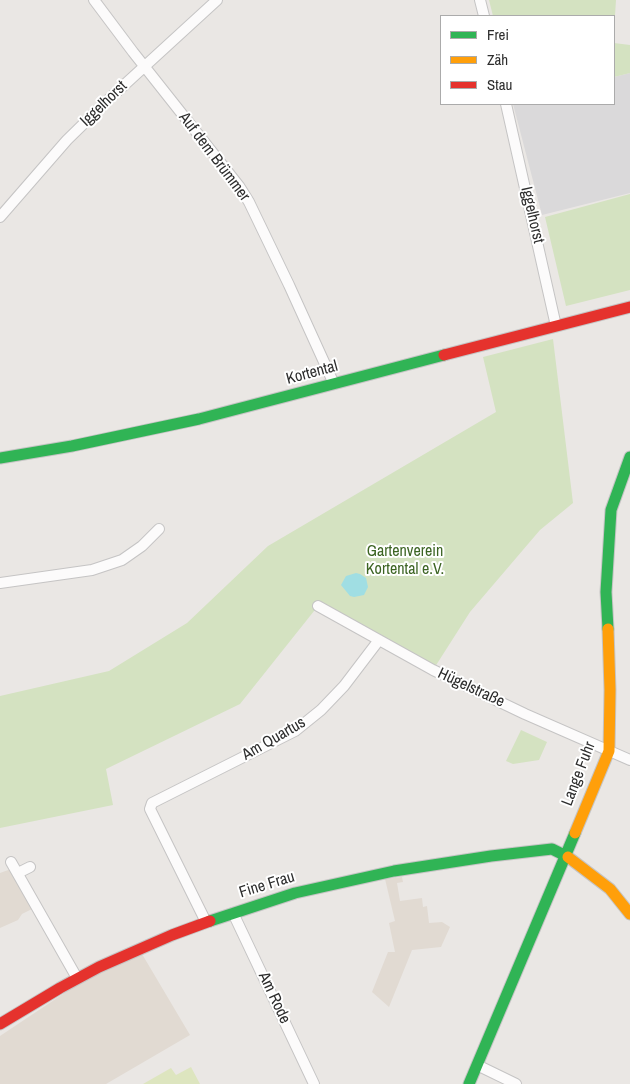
<!DOCTYPE html>
<html>
<head>
<meta charset="utf-8">
<style>
  body { margin:0 }
  #map { position:relative; width:630px; height:1084px; overflow:hidden; background:#eae7e4; font-family:"Archivo Narrow",sans-serif }
  canvas { display:block }
  .legend { position:absolute; left:440px; top:15px; width:175px; height:90px; box-sizing:border-box; background:#fff; border:1px solid #ababab; margin:0; padding:6px 9px; list-style:none; font-size:15px; color:#2d2d2d }
  .legend li { display:flex; align-items:center; gap:10px; height:25px }
  .legend b { width:25px; border:1px solid #ababab }
</style>
</head>
<body>
<div id="map">
<canvas width="630" height="1084"></canvas>
<ul class="legend">
<li><b style="height:6px;background:#30b455"></b>Frei</li>
<li><b style="height:6px;background:#ff9f0a"></b>Zäh</li>
<li><b style="height:6px;background:#e5322d"></b>Stau</li>
</ul>
</div>
<script>
const g = document.querySelector('canvas').getContext('2d');
g.lineJoin = 'round';
function paint(path, color) {
  g.fillStyle = color;
  g.fill(path, 'evenodd');
}
function shape(rows) {
  const path = new Path2D();
  for (const r of rows) {
    path.moveTo(r[0], r[1]);
    for (let i = 2; i < r.length; i += 2) path.lineTo(r[i], r[i + 1]);
  }
  return path;
}
function trace(path, color, width, dash) {
  g.strokeStyle = color;
  g.lineWidth = width;
  g.lineCap = dash ? 'butt' : 'round';
  g.setLineDash(dash || []);
  g.stroke(path);
}
function drawText(font, color, halo, rows, align = 'center') {
  g.font = font + ' "Archivo Narrow",sans-serif';
  g.lineWidth = 4;
  g.setLineDash([]);
  g.textBaseline = 'middle';
  g.strokeStyle = halo;
  g.fillStyle = color;
  for (const [text, x, y, turn = 0] of rows) {
    g.save();
    g.translate(x, y);
    g.rotate((+turn || 0) * Math.PI / 180);
    g.textAlign = isNaN(turn) ? turn : align;
    if (halo) g.strokeText(text, 0, 0);
    g.fillText(text, 0, 0);
    g.restore();
  }
}
paint(shape([
  [630,73,630,193,542,215,513,104,614,104,614,77]
]), '#dad9da');
paint(shape([
  [11,869,34,908,22,914,18,920,0,928,0,873],
  [402,877,403,882,397,883,400,901,422,898,423,907,427,906,429,923,442,922,450,927,441,947,412,950,389,1007,372,992,388,952,395,952,389,923,395,921,385,879],
  [142,954,190,1035,106,1084,0,1084,0,1036,81,982]
]), '#e1dad2');
paint(shape([
  [489,0,616,0,614,31,614,16,493,16],
  [614,43,630,45,630,73,614,77],
  [630,194,630,290,566,306,545,217],
  [553,339,573,503,540,530,470,612,433,670,318,606,240,704,106,769,113,805,0,828,0,696,109,671,187,623,268,546,496,412,483,357],
  [521,730,547,742,539,760,513,764,506,761]
]), '#d4e2c1');
paint(shape([
  [191,1067,200,1084,143,1084,171,1068,176,1075]
]), '#dde5bf');
paint(shape([
  [356,573,360,574,366,578,368,587,364,595,354,597,350,596,341,585,346,576]
]), '#a0dee3');
const street = shape([
  [94,0,133,52,239,186,249,202,289,285,334,384],
  [480,0,484,16],
  [506,104,556,326],
  [0,217,67,140,110,98,217,0],
  [0,583,92,570,122,560,142,546,159,529],
  [318,606,433,670,525,714,630,760],
  [11,862,77,978],
  [18,873,30,867],
  [233,913,314,1084],
  [206,922,150,809,152,803,295,731,321,710,344,686,379,640],
  [477,1065,516,1084]
]);
const fast = shape([
  [0,458,72,446,199,419,444,355],
  [608,629,606,592,611,510,630,457],
  [210,921,295,893,394,871,491,856,552,849,568,857],
  [469,1084,575,833]
]);
const slow = shape([
  [575,833,609,751,610,690,608,629],
  [568,857,610,889,630,914]
]);
const jam = shape([
  [444,355,630,307],
  [0,1024,60,988,99,967,172,935,210,921]
]);
trace(street, '#c5c4c4', 12);
trace(fast, '#c5c4c4', 13);
trace(slow, '#c5c4c4', 13);
trace(jam, '#c5c4c4', 13);
trace(street, '#fcfbfb', 10);
trace(fast, '#30b455', 11);
trace(slow, '#ff9f0a', 11);
trace(jam, '#e5322d', 11);
drawText('16px', '#2d2d2d', '#fff', [
  ["Iggelhorst",104,104,-44],
  ["Auf dem Brümmer",214,157,53],
  ["Iggelhorst",532,215,77],
  ["Kortental",312,373,-15],
  ["Hügelstraße",471,688,25],
  ["Am Quartus",274,739,-30],
  ["Lange Fuhr",579,774,-69],
  ["Fine Frau",267,885,-17],
  ["Am Rode",274,998,65]
]);
drawText('16px', '#3c6423', '#fff', [
  ["Gartenverein",405,552],
  ["Kortental e.V.",405,570]
]);
</script>
</body>
</html>
